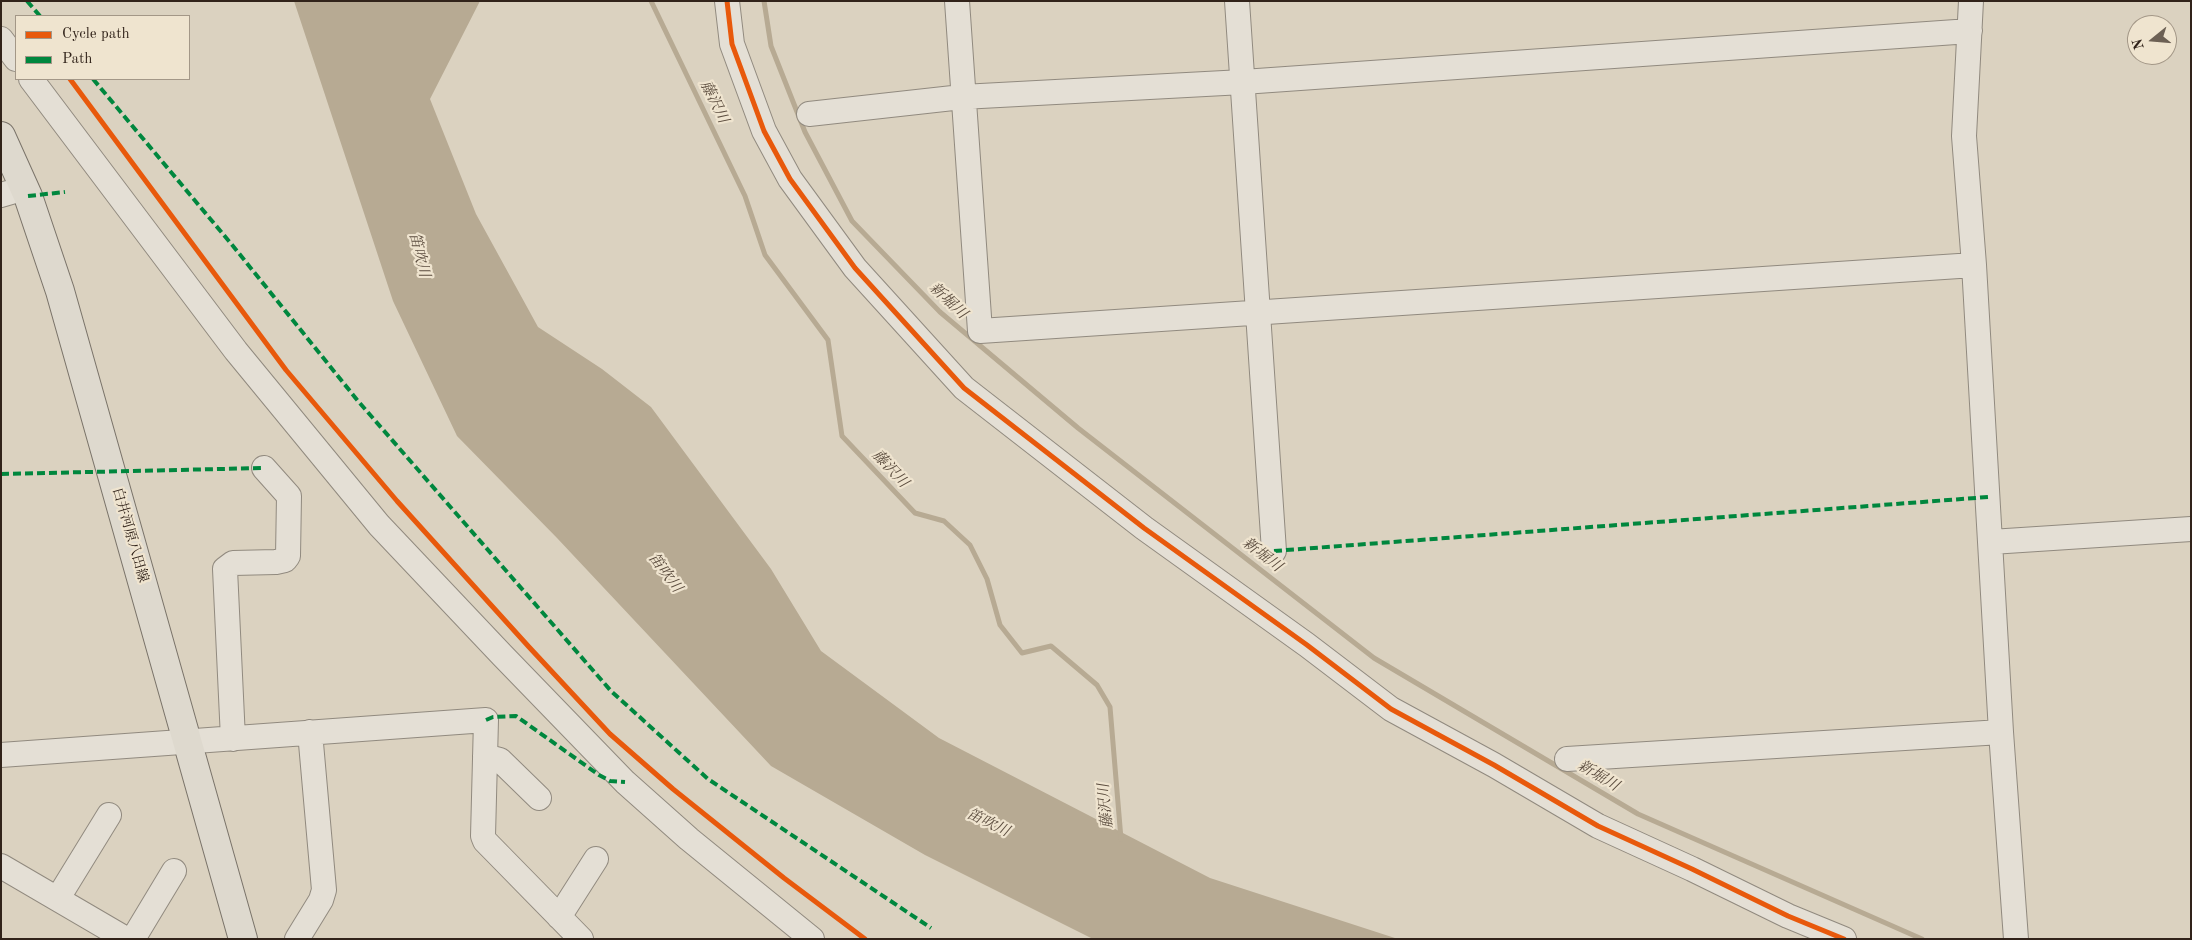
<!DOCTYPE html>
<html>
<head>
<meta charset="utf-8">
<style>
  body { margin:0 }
  #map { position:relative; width:2192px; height:940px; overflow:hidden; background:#dbd2c0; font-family:"Old Standard TT",serif }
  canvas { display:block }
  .frame { position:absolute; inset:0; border:2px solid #31231a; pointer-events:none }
  .legend { position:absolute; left:15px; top:15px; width:175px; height:65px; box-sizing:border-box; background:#efe4cf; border:1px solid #a39787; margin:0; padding:6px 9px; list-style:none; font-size:15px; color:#31231a }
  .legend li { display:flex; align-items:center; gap:10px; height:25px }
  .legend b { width:25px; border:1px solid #a39787 }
  .north { position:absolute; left:2127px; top:15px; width:50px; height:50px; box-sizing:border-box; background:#efe4cf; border:1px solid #a39787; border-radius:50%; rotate:253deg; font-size:14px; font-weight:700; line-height:20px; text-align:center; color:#31231a }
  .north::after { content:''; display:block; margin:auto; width:18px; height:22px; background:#6c6054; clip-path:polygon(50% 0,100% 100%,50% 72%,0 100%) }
</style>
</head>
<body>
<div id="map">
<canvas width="2192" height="940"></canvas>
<div class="frame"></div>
<ul class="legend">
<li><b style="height:6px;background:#e8590c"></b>Cycle path</li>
<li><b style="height:6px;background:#00873e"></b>Path</li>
</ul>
<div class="north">N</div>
</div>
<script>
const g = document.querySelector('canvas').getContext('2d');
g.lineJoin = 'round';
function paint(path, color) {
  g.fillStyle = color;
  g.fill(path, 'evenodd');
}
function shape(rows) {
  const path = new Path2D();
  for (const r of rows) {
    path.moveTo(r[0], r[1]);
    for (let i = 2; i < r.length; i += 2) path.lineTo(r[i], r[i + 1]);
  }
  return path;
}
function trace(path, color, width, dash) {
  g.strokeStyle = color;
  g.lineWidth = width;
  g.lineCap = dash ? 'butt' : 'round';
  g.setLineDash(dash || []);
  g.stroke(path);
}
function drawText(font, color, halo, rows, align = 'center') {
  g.font = font + ' "Old Standard TT","Noto Serif JP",serif';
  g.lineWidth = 4.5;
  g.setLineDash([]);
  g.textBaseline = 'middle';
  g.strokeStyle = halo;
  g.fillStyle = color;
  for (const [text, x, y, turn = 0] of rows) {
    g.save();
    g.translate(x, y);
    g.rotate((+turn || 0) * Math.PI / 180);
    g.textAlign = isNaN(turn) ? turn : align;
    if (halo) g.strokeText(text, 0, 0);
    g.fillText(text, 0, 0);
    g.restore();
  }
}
paint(shape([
  [294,1,480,1,430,99,476,214,538,327,602,369,651,407,771,569,821,651,939,738,1210,878,1398,939,1093,939,925,855,771,766,557,538,457,436,393,301]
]), '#b7aa93');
trace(shape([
  [651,1,745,196,765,255,828,340,842,436,915,513,944,521,970,545,987,579,1000,625,1022,653,1051,646,1097,685,1110,707,1121,839],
  [764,1,771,46,805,132,852,221,940,312,1078,428,1374,658,1638,814,1922,939]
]), '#b7aa93', 5);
const minor = shape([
  [727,1,732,44,764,131,790,179,855,268,964,388,1144,528,1307,645,1391,709,1494,765,1598,826,1692,869,1788,916,1844,939],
  [957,1,980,331,1974,265],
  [1237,1,1274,551],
  [1971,1,1964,136,1974,265,2001,732,2016,939],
  [1,39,16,59],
  [31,79,236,351,379,525,502,655,625,782,689,839,812,939],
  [809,114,962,97,1243,82,1970,31],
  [1,195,25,188],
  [1991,542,2191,529],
  [233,739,225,569,233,563,276,562,285,560,288,556,289,496,264,468],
  [1,755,486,720,483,836,485,841,581,939],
  [485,756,500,760,539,798],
  [1567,759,2001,732],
  [1,866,126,939],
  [58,898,109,815],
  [559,917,596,859],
  [133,939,174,871],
  [297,939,321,900,324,890,310,732]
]);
const major = shape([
  [1,136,28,196,60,291,243,939]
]);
trace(minor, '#918a7f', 26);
trace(major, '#7a7369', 30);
trace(minor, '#e4dfd5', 24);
trace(major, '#ded9ce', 28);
trace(shape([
  [27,1,40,16],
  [93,79,233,246,358,401,611,691,708,779,931,928],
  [28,196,65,192],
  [1,474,264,468],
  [1274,551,1988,497],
  [486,720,493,717,516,716,599,775,610,781,625,782]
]), '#00873e', 4, [8, 4]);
trace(shape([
  [727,1,732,44,764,131,790,179,855,268,964,388,1144,528,1307,645,1391,709,1494,765,1598,826,1692,869,1788,916,1844,939],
  [70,79,286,370,397,501,529,647,610,734,673,789,784,878,865,939]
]), '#e8590c', 5);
drawText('14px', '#31231a', '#efe4cf', [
  ["白井河原八田線",130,535,74]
]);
drawText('italic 15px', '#5b4c3e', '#efe4cf', [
  ["藤沢川",714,102,64],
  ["笛吹川",419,255,76],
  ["新堀川",948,301,43],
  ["藤沢川",890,469,47],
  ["新堀川",1262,555,38],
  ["笛吹川",665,573,53],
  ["新堀川",1598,776,31],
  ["藤沢川",1106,806,-95],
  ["笛吹川",988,823,26]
]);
</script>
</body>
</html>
